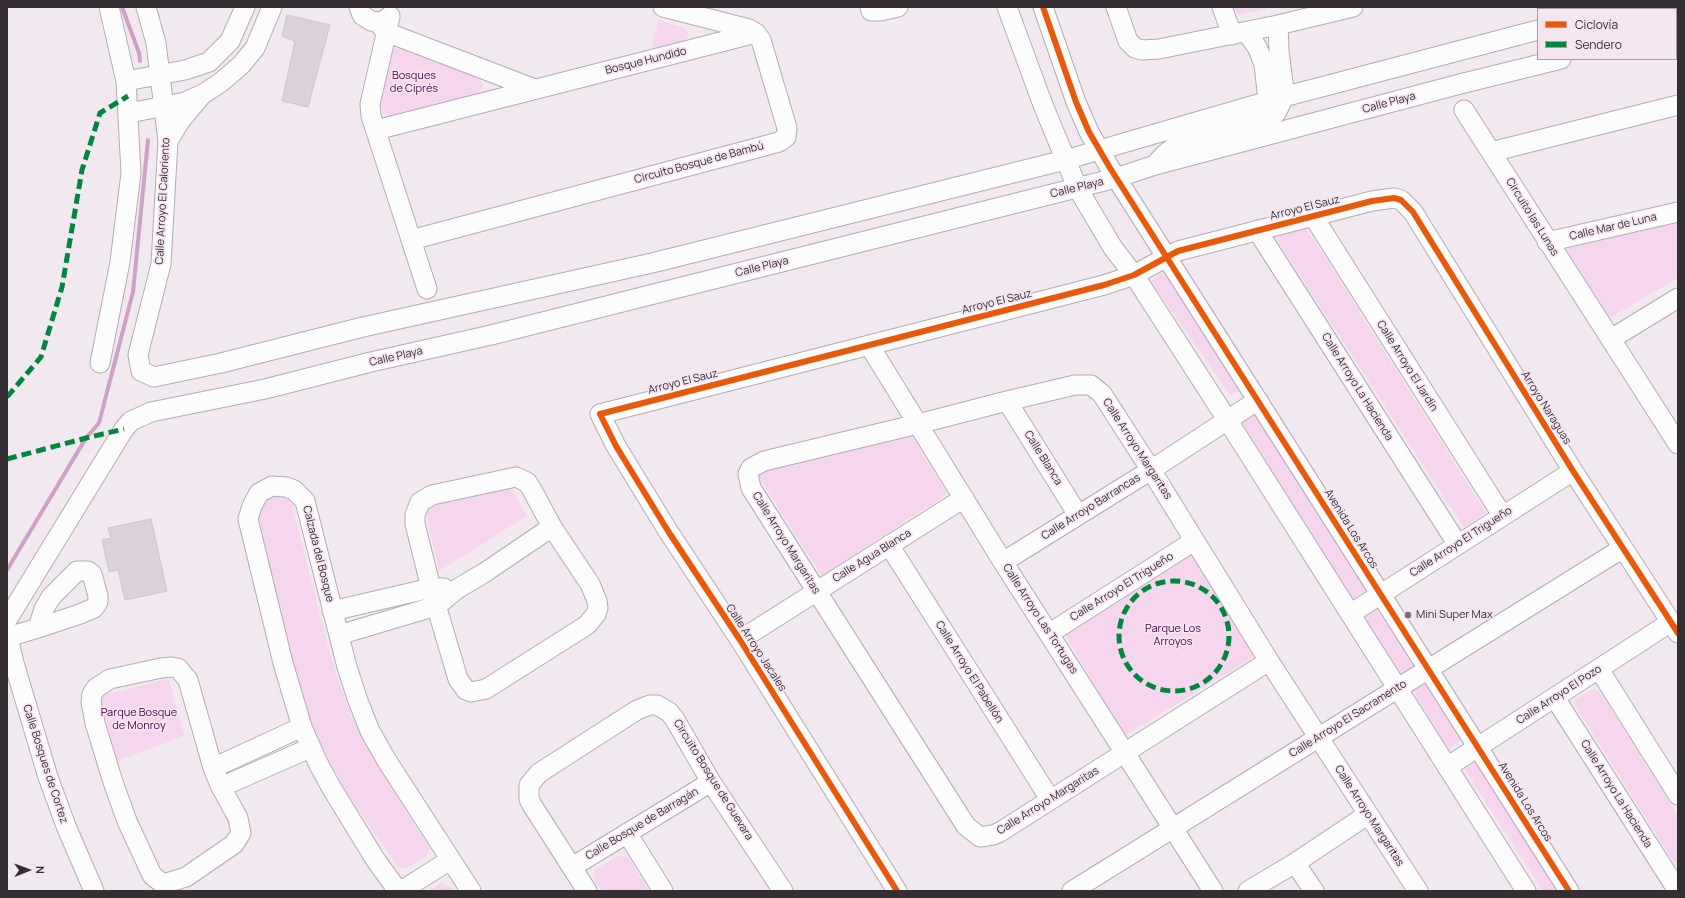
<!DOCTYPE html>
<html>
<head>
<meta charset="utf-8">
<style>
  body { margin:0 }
  #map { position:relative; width:1685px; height:898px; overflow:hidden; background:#f2e8ef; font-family:Manrope,sans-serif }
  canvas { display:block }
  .frame { position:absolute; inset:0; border:8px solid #352f34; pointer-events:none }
  .legend { position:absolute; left:1537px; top:8px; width:140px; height:52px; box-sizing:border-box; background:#f5e5f1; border:1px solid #a89ca5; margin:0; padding:5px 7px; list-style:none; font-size:12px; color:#352f34 }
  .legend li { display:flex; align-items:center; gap:8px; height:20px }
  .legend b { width:20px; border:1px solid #a89ca5 }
  .north { position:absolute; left:8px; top:850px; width:40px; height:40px; -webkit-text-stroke:3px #f5e5f1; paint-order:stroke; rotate:89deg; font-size:11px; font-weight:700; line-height:16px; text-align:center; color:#352f34 }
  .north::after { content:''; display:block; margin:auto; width:14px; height:18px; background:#352f34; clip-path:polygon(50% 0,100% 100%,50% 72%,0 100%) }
</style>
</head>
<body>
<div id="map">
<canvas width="1685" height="898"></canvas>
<div class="frame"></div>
<ul class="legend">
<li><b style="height:5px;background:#e8590c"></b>Ciclovía</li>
<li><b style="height:5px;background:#00873e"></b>Sendero</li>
</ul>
<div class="north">N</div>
</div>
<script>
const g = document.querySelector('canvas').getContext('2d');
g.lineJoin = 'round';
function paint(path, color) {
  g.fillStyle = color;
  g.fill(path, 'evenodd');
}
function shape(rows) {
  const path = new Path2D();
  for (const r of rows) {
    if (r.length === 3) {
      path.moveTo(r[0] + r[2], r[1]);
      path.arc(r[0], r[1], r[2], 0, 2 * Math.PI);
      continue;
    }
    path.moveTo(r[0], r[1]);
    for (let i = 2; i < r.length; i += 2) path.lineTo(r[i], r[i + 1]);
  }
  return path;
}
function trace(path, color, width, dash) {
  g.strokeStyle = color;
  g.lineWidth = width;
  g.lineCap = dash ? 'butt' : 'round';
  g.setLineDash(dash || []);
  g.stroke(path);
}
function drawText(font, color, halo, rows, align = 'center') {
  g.font = font + ' Manrope,sans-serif';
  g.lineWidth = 3.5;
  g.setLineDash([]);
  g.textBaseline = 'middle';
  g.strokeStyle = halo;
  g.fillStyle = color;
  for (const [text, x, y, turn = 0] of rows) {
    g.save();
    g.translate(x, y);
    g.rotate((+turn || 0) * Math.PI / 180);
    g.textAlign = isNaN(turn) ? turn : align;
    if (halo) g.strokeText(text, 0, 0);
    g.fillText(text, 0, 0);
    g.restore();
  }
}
paint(shape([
  [1232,7,1271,7,1240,15],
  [658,20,684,28,688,32,687,40,652,49],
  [403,48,478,76,483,85,477,95,394,117,384,114,379,106,390,57,394,49],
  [1678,222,1678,278,1609,318,1566,249],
  [1307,229,1486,513,1464,528,1274,235],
  [1164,272,1244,389,1230,395,1151,281],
  [1256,414,1367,590,1351,600,1242,422],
  [909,432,947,494,822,576,756,473],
  [509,484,527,516,439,571,425,507],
  [277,490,291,502,332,661,350,713,382,773,430,849,426,857,404,869,398,867,346,792,311,724,288,647,257,522,258,503],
  [1195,549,1258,654,1124,736,1065,634],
  [1373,605,1415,665,1402,677,1361,614],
  [169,679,184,736,117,761,100,696],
  [1426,683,1461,741,1448,749,1413,691],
  [1593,689,1600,692,1678,816,1678,869,1576,707,1574,701],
  [1473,759,1561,891,1543,891,1462,765],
  [619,856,628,857,649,891,602,891,594,879,594,870],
  [442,882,449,886,453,891,429,891]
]), '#f6d5ef');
trace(shape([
  [122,7,139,53,140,61],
  [7,570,86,438,99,423,133,292,148,140]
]), '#d0a1c7', 4);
const building = shape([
  [287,15,330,25,308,107,282,101,295,41,282,36,287,15],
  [151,519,167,591,125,600,118,570,109,572,102,540,111,538,108,528,151,519]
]);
paint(building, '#dad2d8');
trace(building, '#cec6cc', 1);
const minor = shape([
  [146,7,156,43,168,141,161,264,138,355,141,371,154,377,221,363,363,327,652,263,1065,160,1268,101,1538,30],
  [359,7,362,15,371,21,382,22,390,16],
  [870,7,871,11,881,11,898,7],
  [1007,7,1043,105,1077,187,1113,248,1134,275,1228,421,1526,891],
  [1043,7,1076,102,1089,132,1110,168,1569,891],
  [1116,7,1128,41,1135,48,1142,50,1159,49,1278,25,1353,7],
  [1222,7,1232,35],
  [1617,9,1624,7],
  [390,17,370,104,371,116,427,289],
  [379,24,386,32,535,89],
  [1676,31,1678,30],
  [1246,32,1257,47,1264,64,1268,101],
  [126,81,185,70,209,62,230,41,245,7],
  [1464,110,1678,444],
  [129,113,185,102,203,94,220,83,241,65,255,48,272,7],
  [376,130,756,33],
  [168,141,180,121,201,96],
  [1491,152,1678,105],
  [1155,165,1164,155,1178,144,1200,137,1262,121,1276,113,1284,97,1284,90,1279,51,1278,25],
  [1313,216,1502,515],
  [1257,230,1458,545],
  [411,240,779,142,786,137,787,128,761,40,756,33,749,29,663,7],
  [1547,242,1678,212],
  [1611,339,1678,298],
  [869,345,1003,562,1213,891],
  [100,363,120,262,131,173,126,81,109,7],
  [1007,401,1078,515],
  [516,477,527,482,531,488,552,527,590,584,597,601,598,608,596,614,587,625,486,689,471,692,466,690,458,679,431,588,415,524,415,515,420,502,432,495,516,477],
  [889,545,1050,799],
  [1003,562,1151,470,1249,406,1259,402],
  [332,611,431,588,444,588],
  [1350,614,1573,471],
  [7,620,124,429,131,421,151,412,265,389,371,362,491,335,1116,178,1155,165,1460,84,1561,59],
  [7,633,14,663,48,777,66,826,94,891],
  [1050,633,1194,541],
  [339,635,436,606,457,589,484,573,552,527],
  [8,637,38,628,80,614,94,608,98,602,98,596,92,574,88,571,77,571,51,597,44,609,38,628],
  [740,640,964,498],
  [1269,661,1000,832,993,835,980,837,966,826,751,488,748,474,751,468,764,461,918,424,1007,401,1075,385,1091,385,1102,394,1151,470,1269,661,1418,891],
  [172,667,178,668,188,680,213,768,221,787,238,818,241,833,234,844,186,877,163,884,152,875,127,821,113,782,95,723,91,702,92,694,96,688,110,679,161,668,172,667],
  [1599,669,1678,795],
  [1555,698,1678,891],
  [1447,767,1671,622],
  [213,768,302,727],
  [221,787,310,748],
  [627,833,663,891],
  [1295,863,1314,891],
  [572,867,711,782],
  [398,891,375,859,331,787,318,763,302,727,283,663,248,519,252,506,259,493,272,486,286,487,294,490,305,501,347,667,358,701,370,731,387,761,471,891],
  [401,891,450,860],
  [587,891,532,805,529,799,529,785,539,773,637,710,650,705,657,705,669,712,674,718,711,782,783,891],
  [897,891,740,640,668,531,616,446,600,414,1104,285,1134,275,1178,251,1372,201,1394,198,1401,200,1413,212,1573,471,1678,633],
  [1072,891,1623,548],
  [1248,891,1295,863,1367,815]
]);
trace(minor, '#b3acb1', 21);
trace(minor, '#fdfcfd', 19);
trace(shape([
  [7,397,41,357,62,287,82,170,100,113,128,96],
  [7,459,86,438,124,429],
  [1174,636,55]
]), '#00873e', 5, [10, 5]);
trace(shape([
  [1043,7,1076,102,1089,132,1110,168,1569,891],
  [897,891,740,640,668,531,616,446,600,414,1104,285,1134,275,1178,251,1372,201,1394,198,1401,200,1413,212,1573,471,1678,633]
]), '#e8590c', 6);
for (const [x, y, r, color] of [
  [1408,615,4,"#777075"]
]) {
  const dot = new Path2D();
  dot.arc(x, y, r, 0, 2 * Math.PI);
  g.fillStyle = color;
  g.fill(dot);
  trace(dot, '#f5e5f1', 1.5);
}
drawText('11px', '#352f34', '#f5e5f1', [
  ["Bosque Hundido",646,61,-14],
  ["Calle Playa",1389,103,-15],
  ["Circuito Bosque de Bambú",699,163,-15],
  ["Calle Playa",1077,188,-14],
  ["Calle Arroyo El Caloriento",163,201,-87],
  ["Arroyo El Sauz",1305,208,-14],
  ["Circuito las Lunas",1532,217,58],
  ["Calle Mar de Luna",1613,227,-13],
  ["Calle Playa",762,267,-14],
  ["Arroyo El Sauz",997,302,-14],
  ["Calle Playa",396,357,-13],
  ["Calle Arroyo El Jardín",1407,366,58],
  ["Arroyo El Sauz",683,382,-14],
  ["Calle Arroyo La Hacienda",1357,387,58],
  ["Arroyo Naraguas",1546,408,58],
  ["Calle Arroyo Margaritas",1137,449,57],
  ["Calle Blanca",1043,458,58],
  ["Calle Arroyo Barrancas",1091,507,-32],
  ["Avenida Los Arcos",1351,529,58],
  ["Calle Arroyo El Trigueño",1461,542,-33],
  ["Calle Arroyo Margaritas",786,543,58],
  ["Calzada del Bosque",318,554,76],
  ["Calle Agua Blanca",872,556,-32],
  ["Calle Arroyo El Trigueño",1122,587,-32],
  ["Calle Arroyo Las Tortugas",1040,619,57],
  ["Calle Arroyo Jacales",756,648,57],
  ["Calle Arroyo El Pabellón",969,672,58],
  ["Calle Arroyo El Pozo",1559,695,-33],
  ["Calle Arroyo El Sacramento",1348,719,-32],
  ["Calle Bosques de Cortez",45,764,72],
  ["Circuito Bosque de Guevara",713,780,58],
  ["Calle Arroyo La Hacienda",1616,794,58],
  ["Calle Arroyo Margaritas",1048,801,-32],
  ["Avenida Los Arcos",1525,802,58],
  ["Calle Arroyo Margaritas",1369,816,57],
  ["Calle Bosque de Barragán",642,824,-31]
]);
drawText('11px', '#4f0048', '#f5e5f1', [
  ["Bosques",414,76],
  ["de Ciprés",414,89],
  ["Parque Los",1173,629],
  ["Arroyos",1173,642],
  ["Parque Bosque",139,713],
  ["de Monroy",139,726]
]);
drawText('11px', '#352f34', '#f5e5f1', [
  ["Mini Super Max",1416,615]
], 'left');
</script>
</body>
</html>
